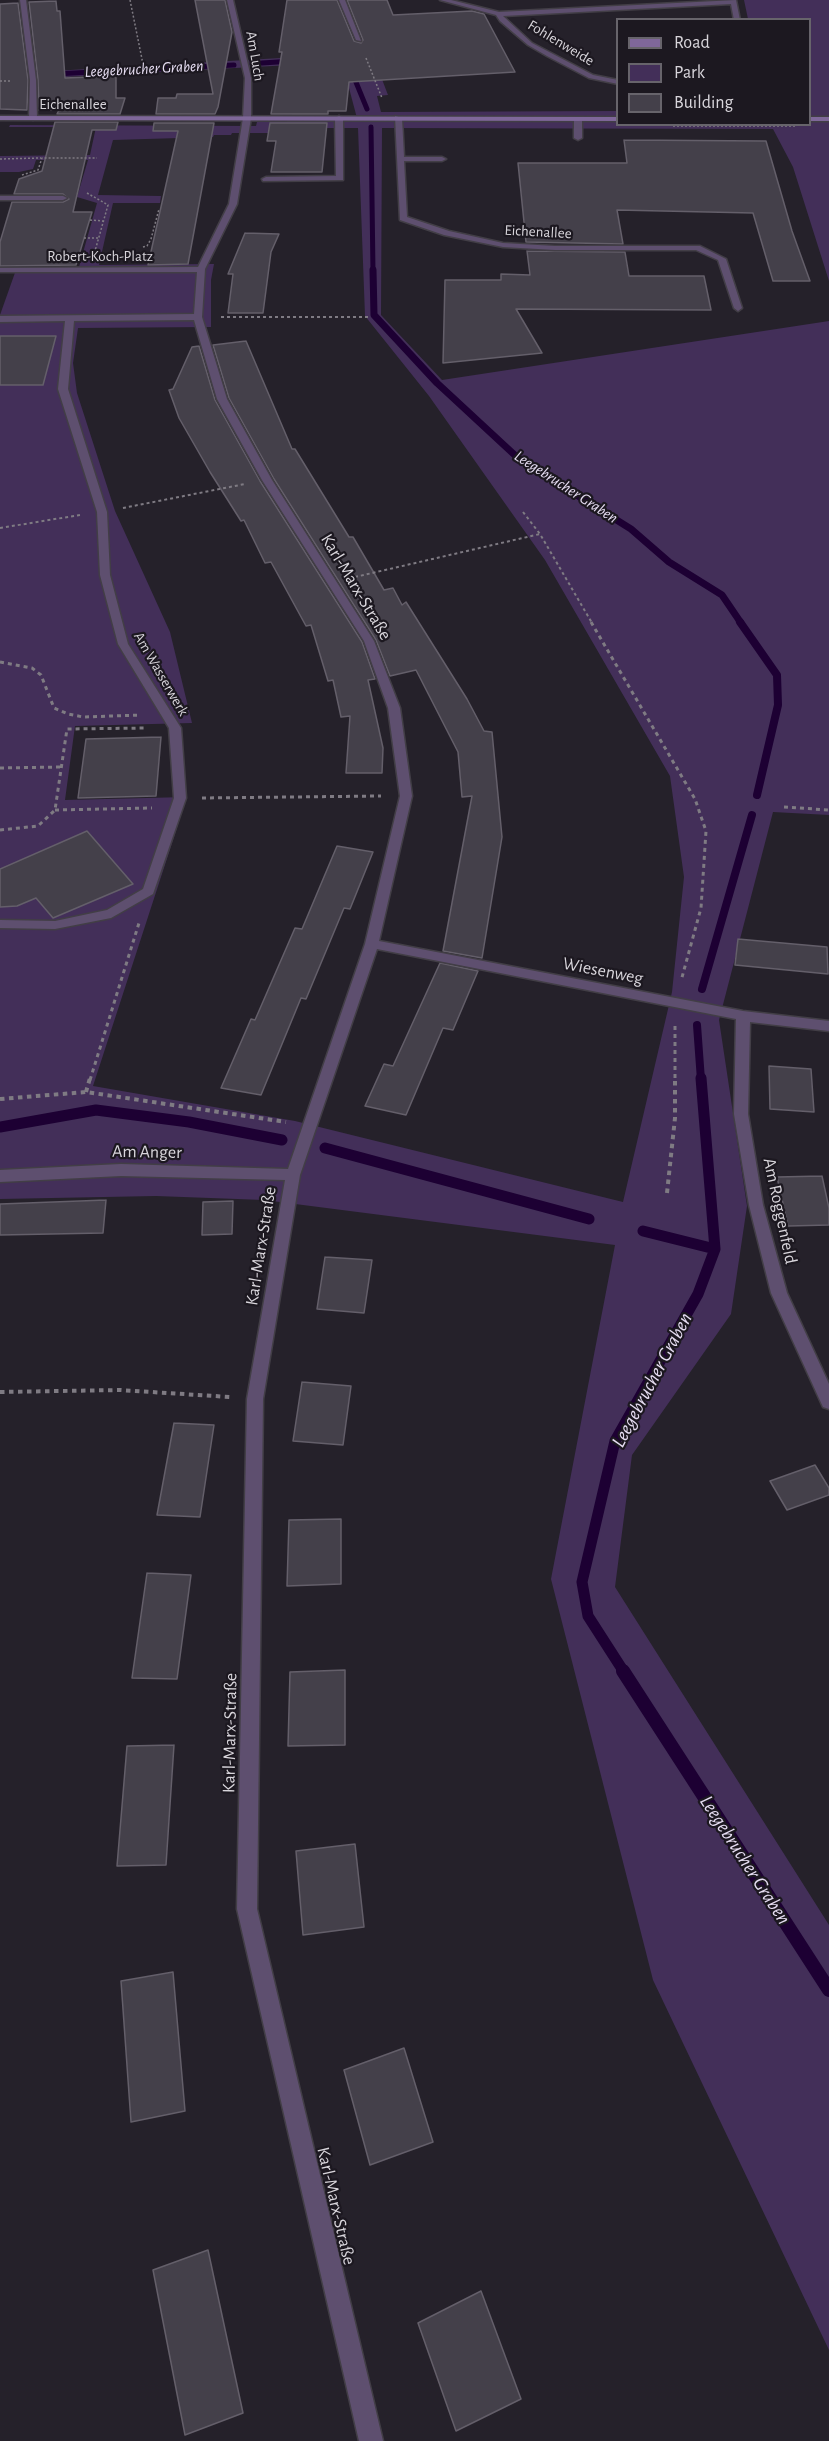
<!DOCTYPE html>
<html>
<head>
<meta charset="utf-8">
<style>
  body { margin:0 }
  #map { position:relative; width:829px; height:2441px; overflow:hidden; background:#25212a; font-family:"Alegreya Sans",sans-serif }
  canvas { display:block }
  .legend { position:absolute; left:616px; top:18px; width:195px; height:108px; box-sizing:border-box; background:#1c1820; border:2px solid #67646b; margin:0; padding:8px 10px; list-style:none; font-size:18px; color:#d8d5db }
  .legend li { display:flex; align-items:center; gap:12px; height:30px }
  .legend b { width:30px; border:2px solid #67646b }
</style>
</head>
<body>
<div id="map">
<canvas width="829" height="2441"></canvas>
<ul class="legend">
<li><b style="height:8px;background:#7f679a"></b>Road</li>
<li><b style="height:16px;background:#432f59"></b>Park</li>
<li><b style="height:16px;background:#44404a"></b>Building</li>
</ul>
</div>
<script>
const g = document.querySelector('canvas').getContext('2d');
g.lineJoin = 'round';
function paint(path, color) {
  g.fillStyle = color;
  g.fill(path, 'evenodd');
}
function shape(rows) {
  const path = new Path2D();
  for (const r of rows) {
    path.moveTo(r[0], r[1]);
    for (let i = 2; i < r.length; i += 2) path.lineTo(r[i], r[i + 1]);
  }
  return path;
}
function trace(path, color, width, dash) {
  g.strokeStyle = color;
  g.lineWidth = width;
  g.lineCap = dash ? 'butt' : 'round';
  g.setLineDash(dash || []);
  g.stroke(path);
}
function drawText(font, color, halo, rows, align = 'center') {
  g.font = font + ' "Alegreya Sans",sans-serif';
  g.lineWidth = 4.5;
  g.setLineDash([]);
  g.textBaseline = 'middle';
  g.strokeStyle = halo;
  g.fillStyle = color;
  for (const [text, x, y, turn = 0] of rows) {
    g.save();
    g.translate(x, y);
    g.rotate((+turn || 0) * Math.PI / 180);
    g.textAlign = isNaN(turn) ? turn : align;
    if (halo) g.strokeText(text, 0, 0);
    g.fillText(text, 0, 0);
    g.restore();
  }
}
paint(shape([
  [744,0,829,0,829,281,793,167,773,129,382,128,381,315,442,380,829,321,829,815,773,812,719,1020,747,1206,731,1314,632,1455,615,1587,829,1925,829,2350,653,1980,551,1579,615,1245,264,1200,156,1196,0,1199,0,315,17,267,79,267,97,203,77,197,88,160,36,160,33,169,19,172,0,172,0,156,90,155,96,127,9,127,10,125,256,126,257,122,358,122,345,73,311,64,25,79,0,74,316,56,352,41,367,40,388,95,377,96,381,112,617,111,618,124,810,124,810,20,748,19],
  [276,128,358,128,365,316,429,396,545,560,670,776,684,877,672,992,623,1202,295,1121,93,1086,187,797,65,800,75,726,192,723,170,632,115,511,77,393,73,363,78,328,211,327,211,280,214,264,99,265,113,203,160,203,161,196,98,195,113,140,213,137,214,135,231,135,232,133,275,133]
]), '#432f59');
trace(shape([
  [262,63,293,61],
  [351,70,367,109],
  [54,74,234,65],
  [371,127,373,272]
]), '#1d0033', 5);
trace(shape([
  [373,270,374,315,437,383,519,459,631,529,669,562,722,595,741,623]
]), '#1d0033', 7);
trace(shape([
  [740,622,777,675,778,705,757,795],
  [702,989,752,815],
  [697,1025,701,1080]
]), '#1d0033', 8);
trace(shape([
  [0,1127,96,1110,189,1122,282,1140],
  [325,1148,589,1219],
  [643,1231,715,1249],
  [624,1672,588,1616,582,1582,615,1441,698,1294,715,1249,701,1078]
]), '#1d0033', 11);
trace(shape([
  [623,1671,829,1990]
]), '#1d0033', 14);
const building = shape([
  [195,0,225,0,232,32,218,107,215,114,156,114,158,98,176,98,177,94,213,94,195,0],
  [287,0,337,0,354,41,361,43,363,40,347,0,387,0,393,15,472,11,484,14,515,72,349,82,346,111,328,111,328,114,271,114,282,52,279,52,287,0],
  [56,1,57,11,60,11,65,78,116,76,116,98,125,98,120,114,57,114,59,110,39,110,38,80,29,2,56,1],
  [18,3,28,80,27,110,0,109,0,4,18,3],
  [55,122,118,122,116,130,92,130,73,212,92,212,76,265,0,266,0,242,12,202,63,202,69,199,63,194,14,194,19,179,42,171,55,122],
  [154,123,214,123,188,264,148,265,178,131,153,131,154,123],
  [270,123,327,123,322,172,271,172,276,141,267,141,270,123],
  [624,140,766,141,792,231,810,281,773,281,753,213,617,210,623,244,526,242,518,163,627,163,624,140],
  [245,233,279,234,271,252,263,313,228,313,233,274,228,274,245,233],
  [527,251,625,252,629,276,704,276,711,310,516,309,542,353,443,363,445,280,501,280,501,274,530,275,527,251],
  [0,336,56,336,43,385,0,385,0,336],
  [246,341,292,449,295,449,349,537,353,537,384,590,393,588,402,605,406,602,467,699,484,731,492,732,502,837,482,958,443,951,472,796,462,797,458,752,416,670,390,676,376,640,274,479,229,398,213,345,246,341],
  [199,346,215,400,260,481,362,642,375,679,368,680,383,748,382,773,346,773,350,716,341,717,333,680,328,681,311,625,306,626,271,562,265,563,244,520,241,521,210,472,179,418,169,390,173,389,192,347,199,346],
  [161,737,156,796,78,798,86,739,161,737],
  [87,831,133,884,53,918,36,898,17,906,0,907,0,869,87,831],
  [337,846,373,852,350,909,344,908,306,999,301,998,261,1095,221,1088,251,1019,255,1020,295,928,302,929,337,846],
  [738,939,827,947,828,974,735,965,738,939],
  [440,963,478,971,453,1030,443,1028,406,1115,365,1106,384,1064,393,1066,440,963],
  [769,1066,811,1069,814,1112,770,1109,769,1066],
  [822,1176,829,1208,829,1225,788,1226,777,1177,822,1176],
  [106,1200,103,1233,0,1235,0,1204,106,1200],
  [233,1201,232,1234,202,1235,203,1202,233,1201],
  [325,1257,372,1260,364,1313,317,1309,325,1257],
  [302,1382,351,1386,343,1445,293,1441,302,1382],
  [174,1423,214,1425,200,1517,157,1515,174,1423],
  [815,1465,829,1488,829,1495,787,1510,770,1481,815,1465],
  [341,1519,341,1584,287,1586,289,1520,341,1519],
  [147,1573,191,1575,177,1679,132,1678,147,1573],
  [345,1670,345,1745,288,1746,290,1672,345,1670],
  [174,1745,166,1865,117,1866,127,1746,174,1745],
  [355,1844,364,1927,303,1935,296,1851,355,1844],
  [173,1972,185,2111,131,2122,121,1981,173,1972],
  [404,2048,433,2142,370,2165,344,2070,404,2048],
  [208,2250,243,2413,185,2435,153,2270,208,2250],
  [481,2291,521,2399,456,2431,418,2323,481,2291]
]);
paint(building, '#44404a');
trace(building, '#645f6a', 1.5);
const lane = shape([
  [339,0,345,0,361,41,356,40,339,0],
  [339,116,343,118,343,180,263,181,262,179,266,177,336,176,335,118,339,116],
  [395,116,402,118,404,157,442,157,446,159,442,161,404,161,407,217,449,231,503,243,555,246,700,246,726,259,742,308,738,311,734,308,718,260,696,250,555,250,503,247,444,235,400,220,395,116],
  [578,117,582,119,582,138,578,140,574,138,574,119,578,117]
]);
const street = shape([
  [20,0,26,0,36,80,37,118,33,120,29,118,30,80,20,0],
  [227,0,233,0,251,78,251,118,237,204,205,269,202,317,227,399,272,480,374,641,400,708,412,796,379,941,743,1011,829,1021,829,1031,750,1022,748,1114,763,1205,787,1293,829,1384,829,1409,823,1407,771,1293,749,1205,734,1114,736,1019,377,949,300,1175,263,1399,257,1909,383,2441,359,2441,237,1909,247,1399,285,1180,121,1176,0,1182,0,1170,121,1164,288,1169,365,944,400,796,388,708,364,641,262,480,217,399,194,320,74,321,68,389,107,512,110,575,128,644,181,728,186,798,153,894,111,918,55,929,0,928,0,920,55,921,107,910,143,889,174,798,169,728,118,644,100,575,97,512,58,389,65,321,0,322,0,316,194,314,197,272,0,272,0,268,198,267,229,204,243,118,245,78,227,0],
  [440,0,451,0,499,12,736,0,740,20,734,20,731,4,503,16,532,43,593,75,618,80,618,84,589,78,547,56,528,45,500,21,496,15,440,0],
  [0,196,63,196,67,198,63,200,0,200,0,196]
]);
const secondary = shape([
  [0,116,618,117,618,121,0,120,0,116],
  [810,117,829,117,829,121,810,121,810,117]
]);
trace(lane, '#423e46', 3);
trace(street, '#423e46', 3);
trace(secondary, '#423e46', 3);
trace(shape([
  [130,0,143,64],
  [366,58,382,98],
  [0,81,11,81],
  [673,126,795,126],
  [0,159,41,158],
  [22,175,38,170,42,158,97,158],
  [87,193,108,205,95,251],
  [90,220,103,221],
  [84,238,98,238],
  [143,247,147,246,151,239,159,209]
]), '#7f7b83', 1.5, [2, 2]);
trace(shape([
  [221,317,370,317],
  [123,508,245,484],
  [523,512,540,534,592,623],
  [0,528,80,515],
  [355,577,540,534]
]), '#7f7b83', 2, [3, 3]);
trace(shape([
  [591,622,695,799,706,831,701,908,681,981],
  [0,662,32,668,41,675,54,708,68,714,83,717,141,715],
  [0,768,62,767],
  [202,798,381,796],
  [784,807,829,810],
  [55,810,152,808],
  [0,830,38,826,55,810,67,729,147,728],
  [675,1026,675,1080],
  [90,1080,139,923]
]), '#7f7b83', 3, [4, 4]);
trace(shape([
  [86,1092,90,1078],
  [0,1099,86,1092,286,1122],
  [667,1193,675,1118,675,1078],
  [0,1392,120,1390,230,1397]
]), '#7f7b83', 4, [4.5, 4.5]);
paint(lane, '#5e4f6f');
paint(street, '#5e4f6f');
paint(secondary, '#7f679a');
drawText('15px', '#d8d5db', '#1c1820', [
  ["Fohlenweide",561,43,31],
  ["Am Luch",255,56,80],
  ["Eichenallee",73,104],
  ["Eichenallee",538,232,3],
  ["Robert-Koch-Platz",100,256],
  ["Am Wasserwerk",161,674,60]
]);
drawText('italic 16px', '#e7def3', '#1c1820', [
  ["Leegebrucher Graben",144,69,-3],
  ["Leegebrucher Graben",566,487,33]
]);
drawText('18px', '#d8d5db', '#1c1820', [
  ["Karl-Marx-Straße",356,587,59],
  ["Wiesenweg",603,971,11],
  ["Am Anger",147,1152,1],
  ["Am Roggenfeld",780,1211,78],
  ["Karl-Marx-Straße",261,1246,-81],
  ["Karl-Marx-Straße",230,1733,-89],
  ["Karl-Marx-Straße",336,2206,77]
]);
drawText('italic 20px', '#e7def3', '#1c1820', [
  ["Leegebrucher Graben",652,1380,-62],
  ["Leegebrucher Graben",745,1860,57]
]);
</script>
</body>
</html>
